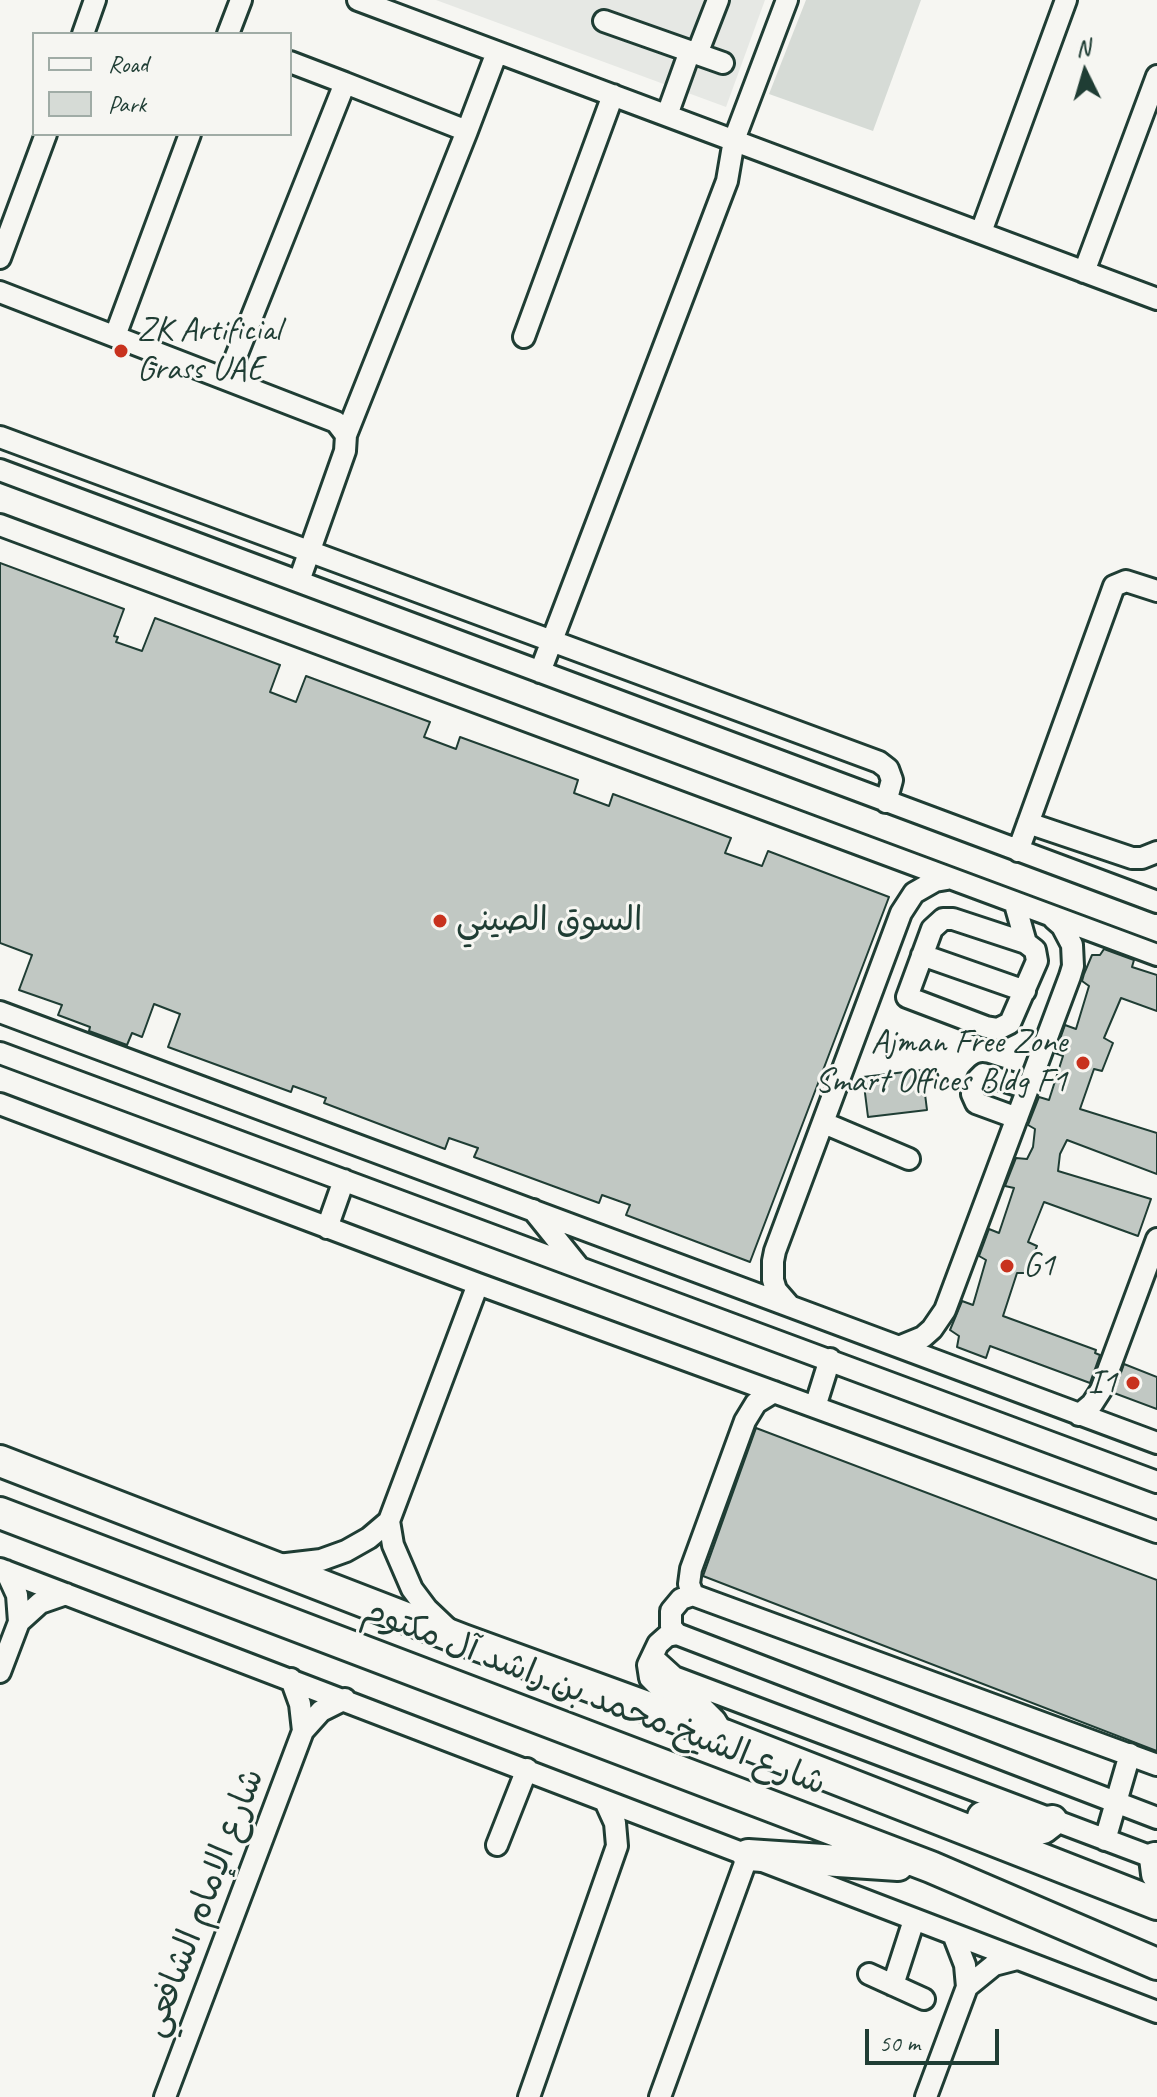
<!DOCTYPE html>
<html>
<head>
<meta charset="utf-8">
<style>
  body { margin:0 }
  #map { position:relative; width:1157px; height:2097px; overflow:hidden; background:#f6f6f2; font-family:Caveat,sans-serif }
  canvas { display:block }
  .legend { position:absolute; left:32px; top:32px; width:260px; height:104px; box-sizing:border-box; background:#f6f6f2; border:2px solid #a0aca6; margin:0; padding:10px 14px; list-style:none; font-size:24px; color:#1f3d34 }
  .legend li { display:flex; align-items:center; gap:16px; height:40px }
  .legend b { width:40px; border:2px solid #a0aca6 }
  .north { position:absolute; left:1045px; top:32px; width:80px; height:80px; -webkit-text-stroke:6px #f6f6f2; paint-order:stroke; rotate:355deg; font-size:22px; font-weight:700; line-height:32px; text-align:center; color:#1f3d34 }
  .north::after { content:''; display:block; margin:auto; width:28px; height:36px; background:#1f3d34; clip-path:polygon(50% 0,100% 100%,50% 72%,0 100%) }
  .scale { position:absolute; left:865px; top:2029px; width:134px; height:36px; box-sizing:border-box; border:4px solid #1f3d34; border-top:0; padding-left:10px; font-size:24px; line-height:28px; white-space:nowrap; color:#1f3d34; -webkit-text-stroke:6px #f6f6f2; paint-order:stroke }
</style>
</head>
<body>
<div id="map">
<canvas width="1157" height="2097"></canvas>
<ul class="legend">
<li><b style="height:10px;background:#f6f6f2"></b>Road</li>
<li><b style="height:22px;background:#d6dbd6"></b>Park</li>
</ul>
<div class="north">N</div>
<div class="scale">50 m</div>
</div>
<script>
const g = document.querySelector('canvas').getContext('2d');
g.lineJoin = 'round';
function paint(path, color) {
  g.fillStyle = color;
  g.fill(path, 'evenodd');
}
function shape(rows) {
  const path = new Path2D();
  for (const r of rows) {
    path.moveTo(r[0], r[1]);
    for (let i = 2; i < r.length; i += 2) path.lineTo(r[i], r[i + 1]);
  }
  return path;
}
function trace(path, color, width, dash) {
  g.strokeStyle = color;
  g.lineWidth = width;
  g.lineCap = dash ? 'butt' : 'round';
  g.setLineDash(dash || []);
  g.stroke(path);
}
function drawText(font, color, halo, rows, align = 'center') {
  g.font = font + ' Caveat,"Playpen Sans Arabic",sans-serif';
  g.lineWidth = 6;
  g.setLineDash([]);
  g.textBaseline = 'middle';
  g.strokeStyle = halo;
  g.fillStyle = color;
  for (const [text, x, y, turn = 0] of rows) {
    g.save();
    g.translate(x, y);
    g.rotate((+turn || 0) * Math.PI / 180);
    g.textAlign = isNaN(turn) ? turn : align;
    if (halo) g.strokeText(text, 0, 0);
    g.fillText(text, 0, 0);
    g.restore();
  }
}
paint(shape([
  [436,0,765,0,726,107]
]), '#e6e8e4');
paint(shape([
  [806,0,921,0,873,131,769,94]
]), '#d6dbd6');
const building = shape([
  [0,563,124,609,114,636,118,637,116,642,142,651,155,618,280,665,270,692,296,702,306,676,430,722,424,737,456,749,460,737,578,780,574,793,609,806,613,794,731,838,725,853,762,866,768,851,889,897,750,1262,626,1215,630,1205,602,1195,599,1203,474,1157,478,1148,449,1138,445,1149,324,1103,326,1098,293,1086,291,1092,168,1047,180,1014,154,1004,142,1037,132,1033,127,1045,89,1031,90,1027,58,1015,62,1005,19,990,32,955,0,943,0,563],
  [1104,949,1134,960,1132,967,1157,975,1157,1011,1121,998,1104,1038,1113,1043,1102,1071,1094,1069,1080,1109,1157,1133,1157,1174,1067,1140,1060,1154,1058,1171,1151,1199,1138,1236,1044,1202,1028,1242,1037,1246,1027,1273,1017,1273,1003,1316,1096,1350,1095,1353,1100,1355,1090,1383,990,1346,986,1358,957,1347,959,1336,950,1330,962,1301,973,1305,986,1260,979,1256,989,1229,999,1233,1014,1188,1005,1186,1016,1158,1027,1159,1033,1147,1035,1129,1028,1125,1039,1097,1049,1100,1063,1056,1055,1053,1065,1025,1076,1029,1089,986,1082,981,1084,974,1092,955,1100,955,1104,949],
  [922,1070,927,1110,868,1117,863,1077,922,1070],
  [1124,1364,1157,1377,1157,1409,1114,1393,1124,1364],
  [756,1428,1157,1580,1157,1751,703,1576,756,1428]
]);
paint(building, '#c1c8c3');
trace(building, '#1f3d34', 2);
const minor = shape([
  [358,0,1157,299],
  [604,21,723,63],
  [83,34,95,0],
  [228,34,241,0],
  [697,54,718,0],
  [345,83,467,131,497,52],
  [667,115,690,51],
  [981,232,1066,0],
  [0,258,46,134],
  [1084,272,1157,76],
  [0,292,336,422,346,435,345,451,299,581],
  [115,336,190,134],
  [524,337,613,95],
  [227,379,345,83,290,62],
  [346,435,467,131],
  [0,437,879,762,888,769,892,780,886,802],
  [0,470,1157,902],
  [0,525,1157,955],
  [540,672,727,181,734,140,787,0],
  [1028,823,1132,858,1142,858,1157,852],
  [1018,851,1114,586,1126,581,1157,591],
  [1015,904,1026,943,1035,950,1037,961,1010,1023,998,1029,986,1027,907,997,932,929,943,919,953,919,1026,943],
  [922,955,1025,991],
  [0,1012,1157,1443],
  [0,1053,1157,1482],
  [0,1104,478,1284,1157,1532],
  [1017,1118,976,1103,972,1094,978,1079,983,1074,1027,1088],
  [824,1123,909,1159],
  [533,1210,578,1266],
  [327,1228,344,1180],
  [789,1305,776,1290,773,1280,773,1261,775,1251,901,913,914,893,935,881,947,879],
  [901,1346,923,1337,932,1329,945,1310,1070,976,1073,966,1072,945,1062,926,1054,919],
  [815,1407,830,1359],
  [1079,1415,1092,1404,1101,1390,1157,1239],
  [389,1521,393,1545,412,1589,427,1609,447,1628],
  [278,1565,321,1560,346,1551,369,1538,389,1521,478,1284],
  [0,1569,1157,2012],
  [693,1595,689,1584,691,1569,745,1421,756,1403,774,1392],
  [19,1622,40,1603,66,1594],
  [677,1634,671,1627,671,1611,681,1599,693,1595,1157,1765],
  [652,1657,674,1677,1157,1859],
  [0,1672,19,1622,17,1595,6,1571],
  [291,1679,300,1704,303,1731],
  [724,1735,715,1720,702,1707,659,1687,650,1678,648,1665,658,1644,667,1636,677,1634,1157,1818],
  [1105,1840,1130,1754],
  [497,1845,527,1769],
  [953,1934,965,1965,967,1987],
  [869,1974,924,1999],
  [893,1985,914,1920],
  [165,2097,303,1731,321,1711,345,1699],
  [529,2097,617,1846,615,1823,605,1801],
  [660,2097,748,1855],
  [926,2097,967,1987,994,1965,1017,1959]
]);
const highway = shape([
  [0,1461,463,1640,724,1735,1157,1904],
  [0,1513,931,1867,1157,1964],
  [983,1817,1025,1830,1043,1828,1052,1821],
  [748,1855,898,1865],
  [1155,1858,1157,1874]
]);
trace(minor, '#1f3d34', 26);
trace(highway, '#1f3d34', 36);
trace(minor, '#f6f6f2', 20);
trace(highway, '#f6f6f2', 30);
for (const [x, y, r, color] of [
  [121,351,8,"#c8321e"],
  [440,921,8,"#c8321e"],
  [1083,1063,8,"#c8321e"],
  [1007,1266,8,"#c8321e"],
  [1133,1383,8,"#c8321e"]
]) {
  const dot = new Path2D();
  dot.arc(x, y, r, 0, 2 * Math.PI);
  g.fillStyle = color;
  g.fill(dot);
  trace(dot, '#f6f6f2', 3);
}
drawText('34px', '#1f3d34', '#f6f6f2', [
  ["ZK Artificial",137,331],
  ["Grass UAE",137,370],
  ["السوق الصيني",456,921],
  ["Ajman Free Zone",1067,1043,"right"],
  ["Smart Offices Bldg F1",1067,1082,"right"],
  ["G1",1023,1266],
  ["I1",1117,1383,"right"]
], 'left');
drawText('34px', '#1f3d34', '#f6f6f2', [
  ["شارع الشيخ محمد بن راشد آل مكتوم",594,1698,21],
  ["شارع الإمام الشافعي",204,1903,-69]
]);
</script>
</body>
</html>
